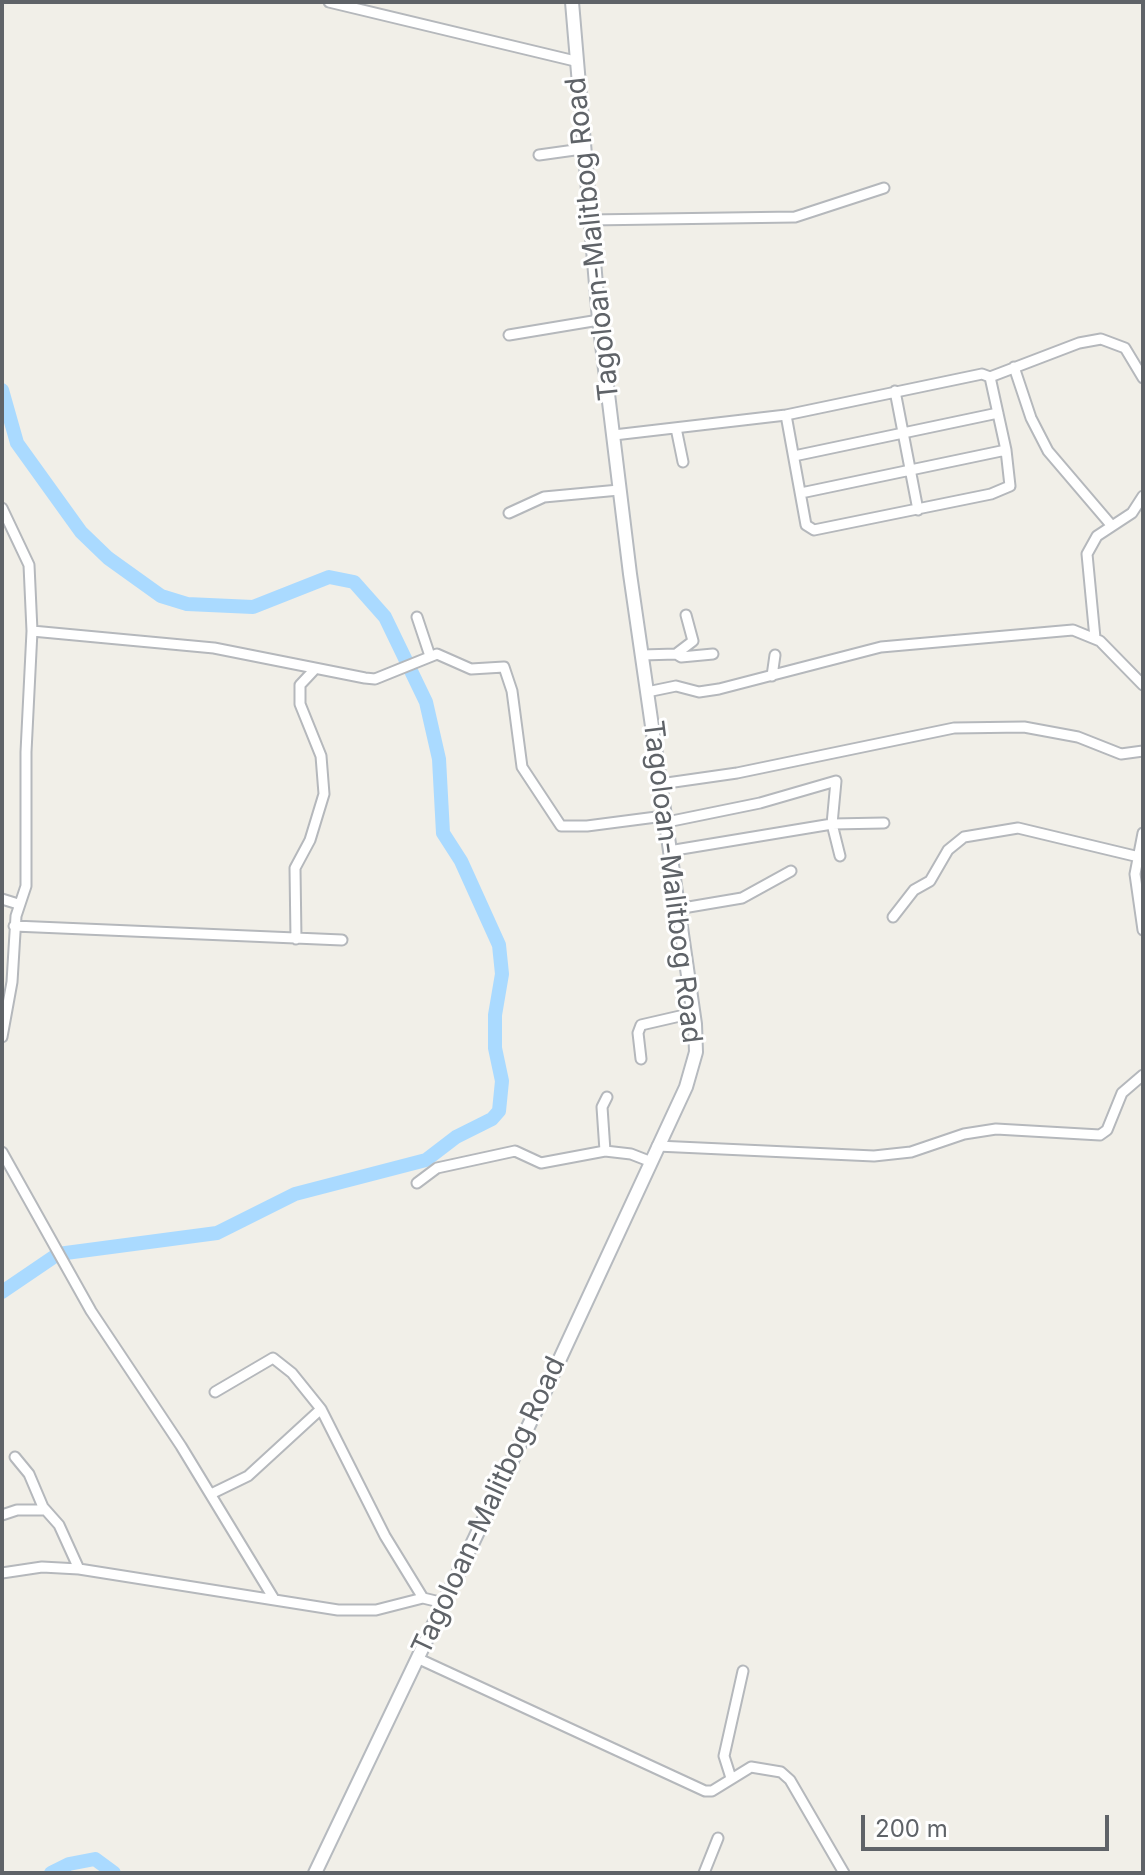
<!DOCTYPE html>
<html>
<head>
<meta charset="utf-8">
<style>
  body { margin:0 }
  #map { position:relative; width:1145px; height:1875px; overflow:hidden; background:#f1efe8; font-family:Inter,sans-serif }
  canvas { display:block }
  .frame { position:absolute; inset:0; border:4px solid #5f6368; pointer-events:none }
  .scale { position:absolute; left:861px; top:1815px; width:248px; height:36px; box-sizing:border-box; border:4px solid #5f6368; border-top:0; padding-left:10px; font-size:24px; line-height:28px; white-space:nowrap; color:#5f6368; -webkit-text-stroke:6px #fff; paint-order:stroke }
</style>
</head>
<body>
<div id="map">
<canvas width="1145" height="1875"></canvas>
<div class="frame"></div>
<div class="scale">200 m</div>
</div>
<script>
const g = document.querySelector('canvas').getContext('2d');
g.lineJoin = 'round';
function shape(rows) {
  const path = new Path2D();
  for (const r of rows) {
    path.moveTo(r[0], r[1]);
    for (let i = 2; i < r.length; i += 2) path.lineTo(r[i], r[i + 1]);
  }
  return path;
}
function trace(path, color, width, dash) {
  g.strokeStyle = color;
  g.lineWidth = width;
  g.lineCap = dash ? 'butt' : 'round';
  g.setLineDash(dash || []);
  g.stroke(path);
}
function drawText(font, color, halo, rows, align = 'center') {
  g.font = font + ' Inter,sans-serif';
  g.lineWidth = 6;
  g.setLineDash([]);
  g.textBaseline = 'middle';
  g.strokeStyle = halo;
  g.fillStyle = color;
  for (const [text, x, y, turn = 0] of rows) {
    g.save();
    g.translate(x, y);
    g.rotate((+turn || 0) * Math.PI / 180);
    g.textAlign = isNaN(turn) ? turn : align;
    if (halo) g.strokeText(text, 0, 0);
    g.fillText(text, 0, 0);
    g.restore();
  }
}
trace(shape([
  [2,390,17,443,81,532,108,558,161,596,187,604,253,607,329,577,354,582,385,617,426,702,439,759,443,833,461,861,499,945,502,974,495,1015,495,1048,502,1081,499,1111,492,1119,456,1137,426,1160,295,1194,217,1233,58,1254,2,1292],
  [51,1873,69,1864,95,1859,114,1873]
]), '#aadaff', 14);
const street = shape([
  [329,2,575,61],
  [539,155,582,149],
  [589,220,795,217,884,188],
  [509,335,599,320],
  [1014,367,1031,418,1048,451,1112,526],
  [895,391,918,510],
  [786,415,806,525,814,530,991,494,1010,486,1006,450,990,377],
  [676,428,683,462],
  [614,435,786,415,982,374,990,377,1079,343,1101,339,1125,348,1143,378],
  [794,456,998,413],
  [801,493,1006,450],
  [2,508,29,565,32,631,26,752,26,886,16,916,12,982,2,1037],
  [509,513,544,497,619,490],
  [417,617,430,656],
  [32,631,214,648,365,678,375,679,437,654,471,669,504,667,512,691,522,767,561,826,587,826,664,816],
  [1095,638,1087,554,1097,536,1132,513,1143,496],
  [676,654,681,657,713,654],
  [642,655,676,654,693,641,686,615],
  [772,676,775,655],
  [647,692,676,686,699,692,719,689,881,647,1073,630,1100,641,1143,685],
  [660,784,737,773,954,728,1024,727,1078,737,1121,754,1143,751],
  [667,822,760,803,836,781,832,824,840,856],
  [1143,833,1135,874,1143,930],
  [669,851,832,824,884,823],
  [2,899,18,904],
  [677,909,742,898,791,871],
  [893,917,914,890,930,881,948,850,964,837,1018,828,1139,857],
  [14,926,342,940],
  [296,939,295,868,310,840,324,794,321,756,300,704,300,685,315,669],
  [641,1059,638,1033,641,1025,693,1013],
  [657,1146,874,1156,911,1152,964,1134,996,1129,1100,1135,1107,1130,1122,1093,1143,1075],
  [605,1151,602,1107,607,1097],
  [2,1152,91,1311,181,1446,274,1599],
  [417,1183,437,1168,515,1151,541,1163,605,1151,631,1154,649,1161],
  [215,1392,273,1358,292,1373,321,1409,385,1536,423,1598],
  [15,1457,29,1474,43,1507,59,1525,79,1569],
  [211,1494,248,1476,321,1409],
  [2,1515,17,1510,45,1510],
  [2,1573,42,1567,79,1569,338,1610,376,1610,423,1598,444,1603],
  [417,1658,705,1791,712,1791,751,1767,781,1772,790,1780,844,1873],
  [731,1778,724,1756,743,1671],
  [704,1873,718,1838]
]);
const secondary = shape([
  [315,1873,539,1404,686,1087,696,1052,695,1024,630,574,599,320,572,2]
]);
trace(street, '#b5b8bc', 13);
trace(secondary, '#b6babf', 16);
trace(street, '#fff', 9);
trace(secondary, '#fff', 12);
drawText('28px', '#5f6368', '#fff', [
  ["Tagoloan-Malitbog Road",593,239,-96],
  ["Tagoloan-Malitbog Road",672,882,83],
  ["Tagoloan-Malitbog Road",489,1506,-65]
]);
</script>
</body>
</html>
